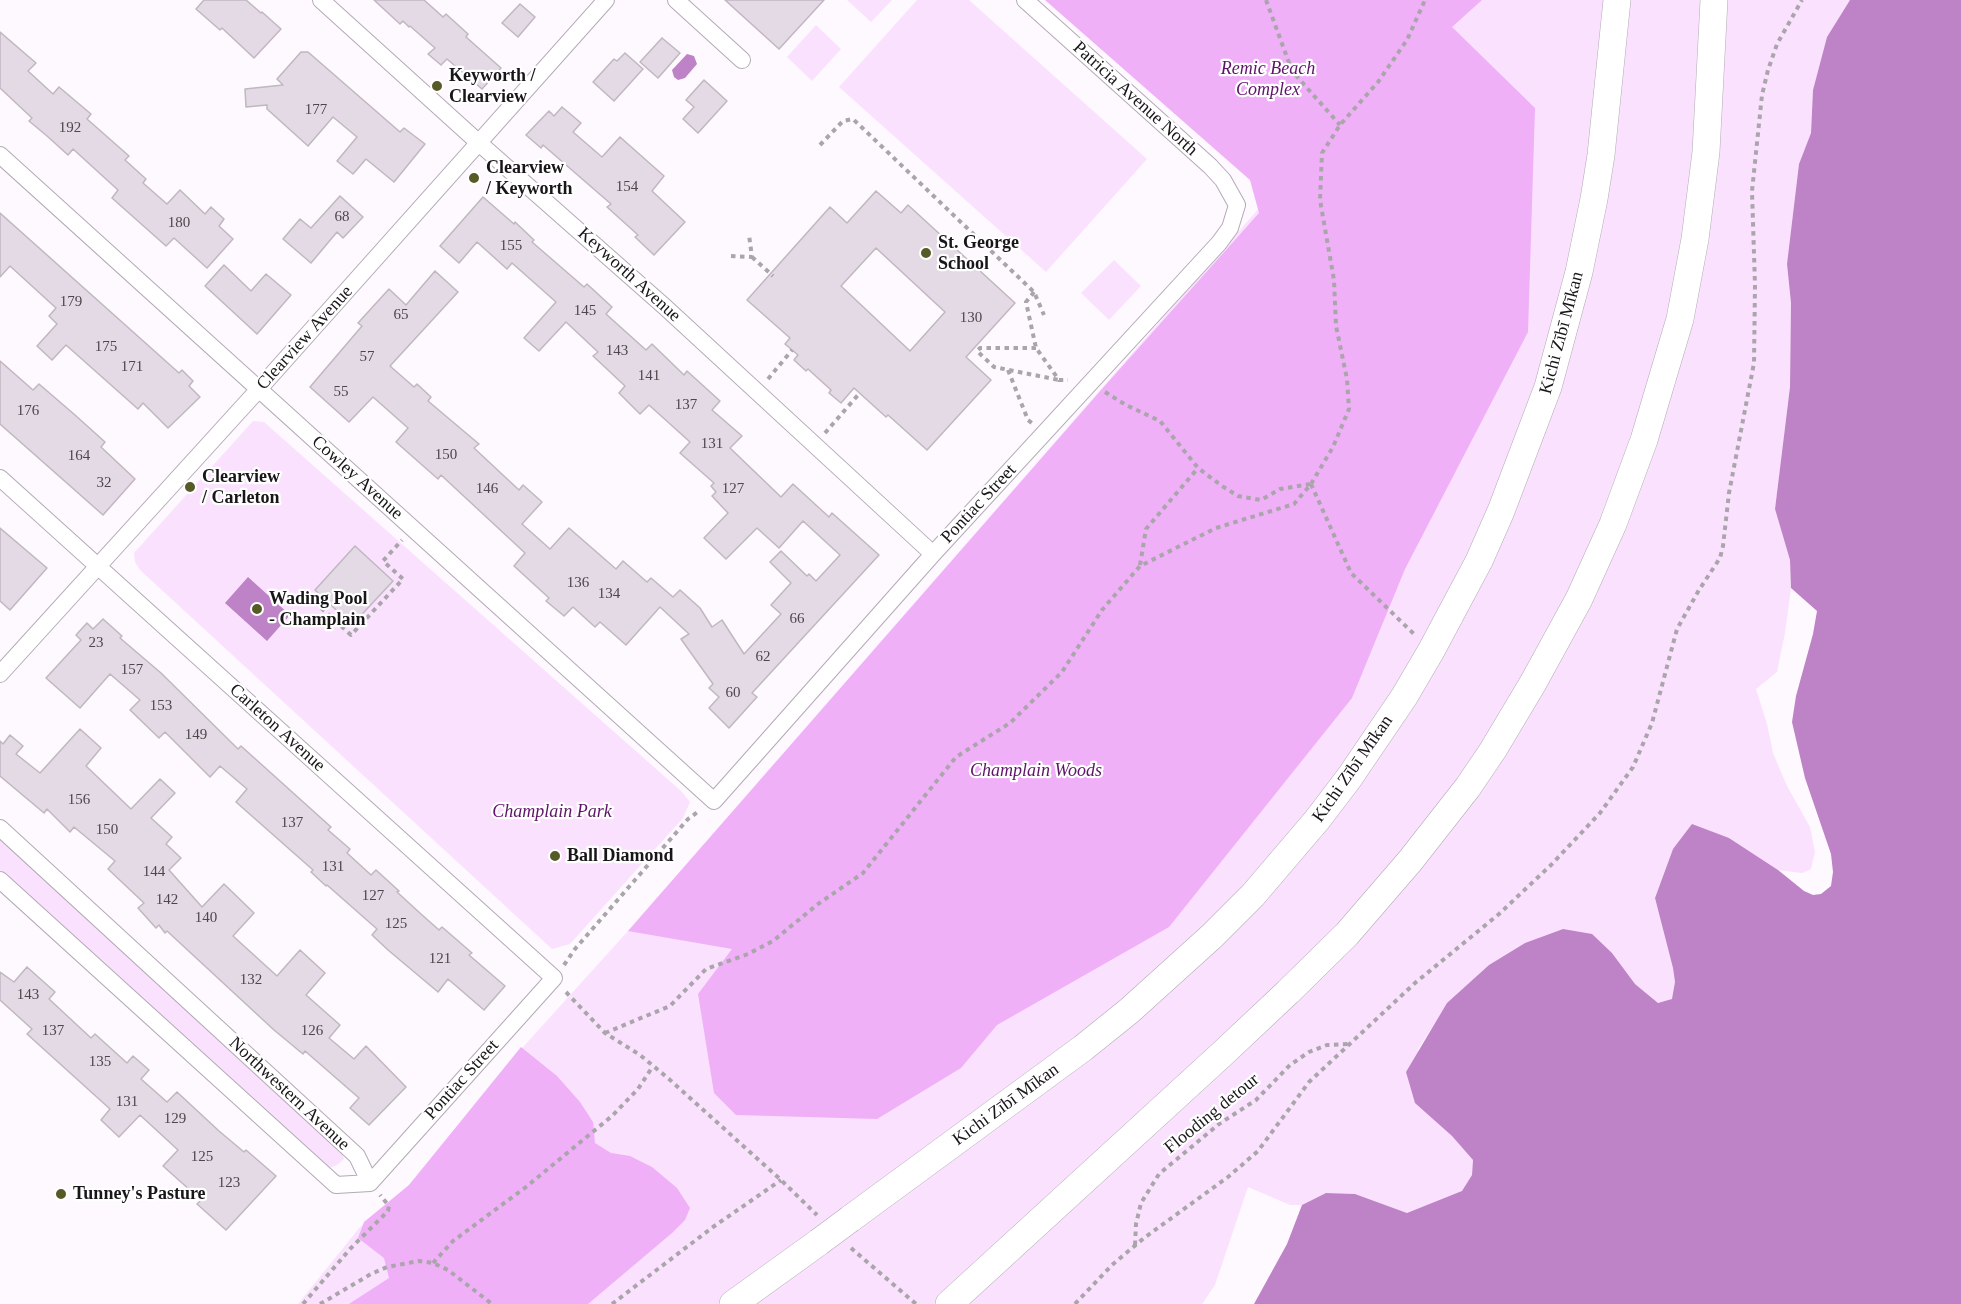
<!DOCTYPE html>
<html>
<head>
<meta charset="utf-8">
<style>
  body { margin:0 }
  canvas { display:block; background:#fef8ff }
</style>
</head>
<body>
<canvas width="1961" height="1304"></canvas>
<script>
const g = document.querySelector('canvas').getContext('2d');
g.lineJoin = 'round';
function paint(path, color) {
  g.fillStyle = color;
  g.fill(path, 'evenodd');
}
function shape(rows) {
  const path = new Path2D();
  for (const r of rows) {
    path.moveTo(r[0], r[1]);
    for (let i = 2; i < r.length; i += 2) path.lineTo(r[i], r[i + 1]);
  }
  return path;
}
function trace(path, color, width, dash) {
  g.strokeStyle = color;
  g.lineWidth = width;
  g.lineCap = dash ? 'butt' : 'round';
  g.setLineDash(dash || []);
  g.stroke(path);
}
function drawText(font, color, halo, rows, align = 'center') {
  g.font = font + ' Georgia,serif';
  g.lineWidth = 4.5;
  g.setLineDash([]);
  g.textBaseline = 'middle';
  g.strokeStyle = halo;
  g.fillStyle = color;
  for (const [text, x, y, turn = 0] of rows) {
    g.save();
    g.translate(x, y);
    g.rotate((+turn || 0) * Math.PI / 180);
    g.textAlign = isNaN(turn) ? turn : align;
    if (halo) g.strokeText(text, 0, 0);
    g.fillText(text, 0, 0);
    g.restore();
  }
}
paint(shape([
  [847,0,892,0,871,22],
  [917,0,969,0,1147,159,1046,272,839,87],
  [1448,0,1850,0,1827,37,1813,90,1811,133,1799,164,1787,264,1791,303,1790,387,1775,509,1790,560,1791,588,1785,633,1777,672,1756,689,1767,724,1773,753,1787,786,1810,827,1815,852,1811,869,1802,873,1778,870,1729,838,1673,849,1655,898,1673,968,1675,982,1673,999,1658,1003,1635,984,1612,953,1563,929,1525,943,1489,965,1448,1003,1418,1049,1416,1103,1452,1136,1473,1160,1472,1175,1462,1192,1407,1213,1355,1194,1326,1193,1302,1205,1290,1205,1248,1187,1215,1285,1202,1304,298,1304,360,1227,389,1206,409,1185,524,1046,628,931,1274,191],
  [816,25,841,49,812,81,787,57],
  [1114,260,1141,286,1109,320,1081,293],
  [253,421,264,422,681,791,690,802,683,818,570,944,552,949,140,570,135,562,134,553],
  [0,839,342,1152,344,1159,337,1165,329,1168,0,870]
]), '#fae1fe');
paint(shape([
  [1045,0,1482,0,1452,27,1535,108,1528,332,1405,569,1352,698,1169,927,997,1025,961,1068,877,1119,736,1115,714,1093,698,994,732,949,628,931,1102,389,1259,213,1250,180],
  [521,1047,557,1076,580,1102,593,1122,595,1143,611,1153,630,1156,652,1167,677,1188,690,1208,685,1220,672,1233,588,1304,349,1304,389,1278,384,1258,358,1238,364,1222,409,1185]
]), '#efb0f8');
paint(shape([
  [1850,0,1961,0,1961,1304,1254,1304,1287,1244,1302,1205,1326,1193,1355,1194,1407,1213,1462,1191,1472,1175,1473,1160,1452,1136,1415,1103,1406,1072,1447,1003,1489,965,1525,943,1563,929,1592,934,1612,953,1635,984,1658,1003,1672,999,1675,982,1673,968,1655,898,1673,849,1692,824,1729,838,1778,870,1804,891,1813,895,1821,894,1831,886,1833,872,1831,854,1805,778,1792,722,1796,696,1813,634,1817,611,1791,588,1790,560,1775,509,1790,387,1791,303,1787,264,1799,164,1811,133,1813,90,1827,37],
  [687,54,694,56,697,64,685,78,678,80,674,77,672,70],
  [248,577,290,615,267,641,225,603]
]), '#be82c7');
const building = shape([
  [204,0,246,0,261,13,262,12,281,29,254,58,222,28,220,30,196,9,204,0],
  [374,0,424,0,443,17,446,14,468,34,466,37,501,68,482,89,447,59,441,65,428,54,435,48,410,26,409,27,403,21,400,24,374,0],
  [725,0,824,0,779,49,725,0],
  [520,4,535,17,518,37,502,23,520,4],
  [0,32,36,63,28,71,53,94,59,87,91,114,87,119,129,156,125,160,146,179,143,183,167,204,180,190,205,214,211,207,224,219,219,226,233,239,207,268,174,238,166,246,112,198,118,190,73,149,68,155,47,136,29,121,32,118,0,88,0,32],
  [662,38,680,53,658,78,640,62,662,38],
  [301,52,308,52,400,132,404,128,425,144,394,182,366,159,353,174,337,161,357,137,333,117,308,146,267,109,267,105,246,107,245,89,283,85,277,79,301,52],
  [625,53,643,69,614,101,593,82,614,59,617,61,625,53],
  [704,80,727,101,698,133,683,119,694,107,686,100,704,80],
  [562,107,581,123,573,132,602,157,620,137,664,176,652,191,685,222,654,255,635,237,638,235,607,207,611,204,543,145,541,148,526,135,549,111,554,116,562,107],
  [876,191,901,213,908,205,1015,303,966,357,991,380,927,450,888,415,886,417,854,388,841,403,829,393,831,390,808,369,806,371,794,360,798,355,785,344,790,338,747,300,830,207,847,223,876,191],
  [876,248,945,312,910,351,841,286,876,248],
  [340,196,363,217,343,238,337,232,311,263,283,239,300,219,311,228,340,196],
  [483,197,514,224,515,222,534,240,532,242,584,287,587,284,612,307,606,314,646,350,652,344,684,375,687,371,720,401,712,410,742,436,730,448,781,497,793,484,829,517,832,513,879,555,752,693,757,697,729,728,709,708,719,697,709,688,713,684,681,639,689,634,660,607,626,645,600,622,595,627,573,607,564,616,546,601,549,598,514,566,525,553,441,475,438,479,396,442,408,428,373,397,349,422,310,387,362,326,358,323,389,289,406,305,435,271,458,292,390,366,414,387,417,384,431,397,428,401,479,444,474,448,519,490,523,485,542,502,522,524,550,549,569,528,616,569,623,561,647,582,651,578,673,597,680,590,700,608,712,627,722,620,744,654,781,614,771,605,791,583,770,562,781,551,807,576,809,574,816,581,840,555,803,521,779,548,757,528,726,559,704,538,728,513,712,496,716,492,711,486,714,483,680,453,690,442,649,405,640,414,619,393,625,386,593,356,598,352,566,322,539,351,524,338,556,302,512,263,507,269,477,242,459,263,440,246,483,197],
  [0,213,179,373,182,370,193,381,189,386,200,397,168,428,143,403,138,409,66,345,52,360,37,346,57,324,49,316,56,308,10,266,0,277,0,213],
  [224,265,251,291,266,274,291,295,257,334,205,286,224,265],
  [0,361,33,390,39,384,75,415,105,442,101,447,135,479,103,515,0,424,0,361],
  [0,528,47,568,10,610,0,601,0,528],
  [355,546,393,581,352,625,315,590,355,546],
  [103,619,122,636,120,638,161,673,238,749,241,746,331,827,328,830,350,849,347,853,371,875,376,870,399,891,397,892,421,914,439,930,442,927,472,953,469,955,505,986,484,1010,448,979,438,992,388,950,372,935,377,929,327,885,326,886,311,872,313,870,236,802,247,789,220,766,210,777,165,732,159,738,130,710,140,700,110,674,80,708,46,678,81,640,76,635,87,623,93,629,103,619],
  [80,729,101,748,86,766,131,809,160,779,175,793,151,818,172,837,166,844,181,858,169,870,202,907,224,884,254,913,233,936,277,976,300,950,325,973,306,995,340,1025,329,1038,354,1059,366,1046,406,1087,369,1125,350,1108,359,1098,305,1051,303,1054,274,1030,167,931,165,933,159,925,156,928,138,908,144,903,108,869,115,861,74,827,70,832,47,809,44,813,0,776,0,741,3,744,10,735,23,746,16,754,40,773,80,729],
  [27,967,55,992,49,999,91,1038,95,1034,127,1063,133,1056,149,1070,141,1079,167,1102,177,1092,219,1131,244,1152,246,1150,276,1176,226,1230,197,1204,201,1200,163,1166,178,1150,140,1115,119,1137,101,1120,110,1109,27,1034,32,1029,0,1000,0,972,14,982,27,967]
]);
paint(building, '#e4dae5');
trace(building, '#c0b7c1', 1.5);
const minor = shape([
  [321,0,479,143,665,307,933,554],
  [676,0,742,60],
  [0,155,714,801,933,554,1219,243,1230,228,1237,205,1223,180,1210,166,1025,0],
  [0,478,554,978,370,1183],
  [0,674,259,389,606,0],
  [0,828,357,1156,370,1183],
  [0,880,336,1185,370,1183]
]);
const trunk = shape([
  [850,1219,1083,1048,1129,1011,1212,936,1253,895,1317,820,1349,778,1404,697,1431,651,1479,561,1501,511,1548,387,1579,272,1594,199,1601,155,1617,0],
  [733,1304,819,1242],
  [949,1304,1221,1055,1288,992,1347,934,1410,861,1468,787,1493,750,1533,683,1579,599,1613,524,1644,440,1680,319,1695,239,1706,152,1714,0]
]);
trace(minor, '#b3aab5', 18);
trace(trunk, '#b3aab5', 28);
trace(shape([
  [1266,0,1292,71,1340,125],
  [820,145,843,121,853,119,1034,292,1044,315],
  [731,256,752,257,749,235],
  [752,257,773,276],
  [1034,292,1026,302,1036,348,1059,380,1068,380],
  [1036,348,980,348,977,351,994,367,1059,380],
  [1008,370,1028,420,1032,423],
  [768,379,792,350],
  [1105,392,1126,405,1160,421,1198,468,1222,486,1238,496,1261,500,1280,489,1311,484],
  [825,433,858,395],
  [1311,484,1351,573,1414,634],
  [1140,565,1146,529,1198,468],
  [301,590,351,635,403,579,383,561,402,540],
  [564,965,575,949,688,819,699,811],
  [566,992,605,1033,640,1055,669,1079,781,1180,817,1215],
  [605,1033,670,1006,706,969,748,954,773,941,818,904,863,873,956,757,1010,723,1062,672,1102,610,1140,566,1216,528,1294,504,1311,484,1333,447,1349,409,1347,379,1336,326,1334,280,1320,200,1322,153,1340,125,1378,82,1407,40,1425,0],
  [1135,1245,1136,1224,1141,1203,1159,1174,1219,1124,1256,1100,1290,1065,1309,1052,1327,1045,1350,1044],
  [851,1248,916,1304],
  [433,1263,453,1241,526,1187,612,1116,638,1089,653,1066],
  [303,1304,350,1249,388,1211,389,1206,380,1195],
  [320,1304,371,1274,387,1267,419,1261,433,1263,448,1270,492,1304],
  [612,1304,713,1227,781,1180],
  [1075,1304,1112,1265,1144,1238,1228,1177,1258,1151,1309,1082,1415,983,1499,914,1551,865,1600,813,1633,767,1652,723,1677,629,1699,590,1720,558,1723,546,1729,493,1754,363,1755,285,1752,191,1762,95,1768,70,1777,44,1802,0]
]), '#aaa5ab', 4, [4.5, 4.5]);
trace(minor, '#fff', 16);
trace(trunk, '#fff', 27);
const trunkBridge = shape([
  [819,1242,850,1219]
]);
trace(trunkBridge, '#b3aab5', 28, []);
trace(trunkBridge, '#fff', 27);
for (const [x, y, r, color] of [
  [437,86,6,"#565a27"],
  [474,178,6,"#565a27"],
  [926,253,6,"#565a27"],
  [190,487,6,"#565a27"],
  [257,609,6,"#565a27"],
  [555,856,6,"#565a27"],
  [61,1194,6,"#565a27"]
]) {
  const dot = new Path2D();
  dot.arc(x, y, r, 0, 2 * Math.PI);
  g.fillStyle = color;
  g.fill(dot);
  trace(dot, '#fff', 2);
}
drawText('15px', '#4c474c', null, [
  ["177",316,110],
  ["192",70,128],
  ["154",627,187],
  ["68",342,217],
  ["180",179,223],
  ["155",511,246],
  ["179",71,302],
  ["145",585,311],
  ["65",401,315],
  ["130",971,318],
  ["175",106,347],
  ["143",617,351],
  ["57",367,357],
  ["171",132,367],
  ["141",649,376],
  ["55",341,392],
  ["137",686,405],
  ["176",28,411],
  ["131",712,444],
  ["150",446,455],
  ["164",79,456],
  ["32",104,483],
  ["146",487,489],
  ["127",733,489],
  ["136",578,583],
  ["134",609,594],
  ["66",797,619],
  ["23",96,643],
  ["62",763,657],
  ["157",132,670],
  ["60",733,693],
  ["153",161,706],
  ["149",196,735],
  ["156",79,800],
  ["137",292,823],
  ["150",107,830],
  ["131",333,867],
  ["144",154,872],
  ["127",373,896],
  ["142",167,900],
  ["140",206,918],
  ["125",396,924],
  ["121",440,959],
  ["132",251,980],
  ["143",28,995],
  ["137",53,1031],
  ["126",312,1031],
  ["135",100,1062],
  ["131",127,1102],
  ["129",175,1119],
  ["125",202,1157],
  ["123",229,1183]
]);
drawText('italic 18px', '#5e1469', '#fff', [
  ["Remic Beach",1268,69],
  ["Complex",1268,90],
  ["Champlain Woods",1036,771],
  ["Champlain Park",552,812]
]);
drawText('bold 18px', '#191619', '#fff', [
  ["Keyworth /",449,76],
  ["Clearview",449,97],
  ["Clearview",486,168],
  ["/ Keyworth",486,189],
  ["St. George",938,243],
  ["School",938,264],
  ["Clearview",202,477],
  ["/ Carleton",202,498],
  ["Wading Pool",269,599],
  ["- Champlain",269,620],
  ["Ball Diamond",567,856],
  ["Tunney's Pasture",73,1194]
], 'left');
drawText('18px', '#191619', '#fff', [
  ["Patricia Avenue North",1135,99,42],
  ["Keyworth Avenue",629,275,42],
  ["Kichi Zībī Mīkan",1562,333,-75],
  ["Clearview Avenue",305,338,-48],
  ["Cowley Avenue",357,478,42],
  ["Pontiac Street",979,504,-47],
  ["Carleton Avenue",277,728,42],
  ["Kichi Zībī Mīkan",1353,769,-55],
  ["Pontiac Street",462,1080,-48],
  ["Northwestern Avenue",289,1094,43],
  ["Kichi Zībī Mīkan",1006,1105,-36],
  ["Flooding detour",1212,1114,-39]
]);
</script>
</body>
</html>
